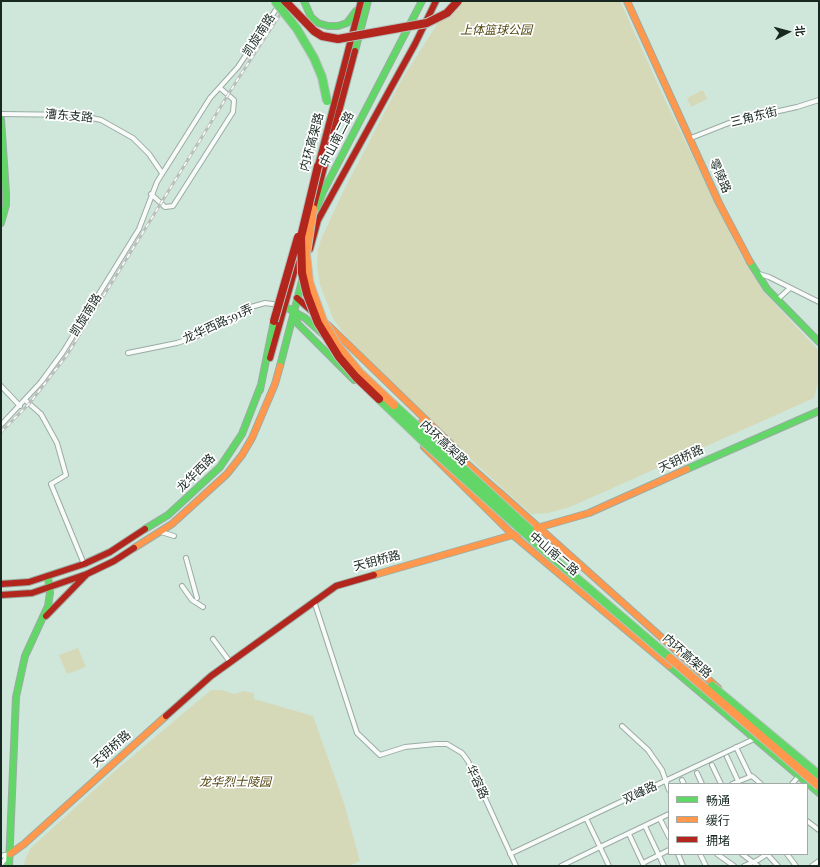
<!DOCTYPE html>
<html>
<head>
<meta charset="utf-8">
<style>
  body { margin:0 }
  #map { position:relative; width:820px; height:867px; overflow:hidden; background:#cfe6db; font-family:"Playfair Display","Noto Sans SC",serif }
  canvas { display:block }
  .frame { position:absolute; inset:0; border:2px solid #182821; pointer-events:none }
  .legend { position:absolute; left:668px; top:783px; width:140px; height:72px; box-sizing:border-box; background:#fff; border:1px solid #a3a9a6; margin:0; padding:5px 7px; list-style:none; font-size:12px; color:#182821 }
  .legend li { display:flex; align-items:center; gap:8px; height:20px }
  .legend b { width:20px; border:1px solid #a3a9a6 }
  .north { position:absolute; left:768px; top:12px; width:40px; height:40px; -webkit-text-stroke:3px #fff; paint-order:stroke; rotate:84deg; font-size:11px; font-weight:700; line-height:16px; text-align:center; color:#182821 }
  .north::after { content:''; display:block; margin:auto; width:14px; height:18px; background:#182821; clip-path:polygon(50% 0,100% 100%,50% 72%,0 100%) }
</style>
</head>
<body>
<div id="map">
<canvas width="820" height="867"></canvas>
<div class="frame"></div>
<ul class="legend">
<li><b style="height:5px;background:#63d668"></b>畅通</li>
<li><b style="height:5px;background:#ff974d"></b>缓行</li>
<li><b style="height:5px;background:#b3261e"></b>拥堵</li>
</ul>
<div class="north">北</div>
</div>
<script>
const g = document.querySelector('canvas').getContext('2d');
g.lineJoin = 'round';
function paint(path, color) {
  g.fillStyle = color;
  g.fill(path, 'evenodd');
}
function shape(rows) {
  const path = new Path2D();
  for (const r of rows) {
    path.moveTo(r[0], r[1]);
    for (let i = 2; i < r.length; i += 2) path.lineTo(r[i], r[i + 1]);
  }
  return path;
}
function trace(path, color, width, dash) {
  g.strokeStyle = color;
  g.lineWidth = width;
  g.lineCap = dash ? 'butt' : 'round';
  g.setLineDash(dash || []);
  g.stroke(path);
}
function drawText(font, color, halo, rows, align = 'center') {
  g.font = font + ' "Playfair Display","Noto Sans SC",serif';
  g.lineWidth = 3.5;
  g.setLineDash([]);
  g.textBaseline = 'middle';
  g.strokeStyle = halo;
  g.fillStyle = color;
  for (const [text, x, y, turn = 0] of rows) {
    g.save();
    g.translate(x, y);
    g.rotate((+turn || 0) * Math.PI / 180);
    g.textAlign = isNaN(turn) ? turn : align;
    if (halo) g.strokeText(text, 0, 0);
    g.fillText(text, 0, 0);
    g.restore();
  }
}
paint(shape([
  [452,1,620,1,664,98,742,257,763,291,819,351,819,378,814,398,570,507,548,513,531,514,444,435,343,333,333,318,320,285,317,265,318,249,322,237,344,190,402,79],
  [703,90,707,99,691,107,687,98],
  [78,648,86,667,67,674,59,655],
  [211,690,221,690,235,694,244,691,254,693,254,699,313,716,344,803,360,861,349,866,24,866,25,860,30,849,115,771]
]), '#d5d9b8');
const street = shape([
  [1,114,78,115,101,120,133,138,149,154,162,173],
  [691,138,734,121,797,107,819,100],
  [151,194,165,207,173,206,233,112,234,100,220,88],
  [756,273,769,277,819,302],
  [777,300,790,288],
  [128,353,177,343,195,337,251,307,265,303,280,305],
  [1,386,20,406],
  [25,400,41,414,57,443,66,475,51,484,84,564],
  [1,425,41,382,63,352,139,229,157,182,210,98,238,67,279,5],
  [161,532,174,536],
  [186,558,197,598],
  [182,586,192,600,203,607],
  [314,601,357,733,380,755,405,747,436,744,447,744,462,753,468,761,516,866],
  [213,639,230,662],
  [622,726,648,750,662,770,669,790],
  [736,747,750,776],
  [727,757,738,781],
  [712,765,721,784],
  [697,773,702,784],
  [682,780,684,784],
  [732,784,752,776,761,784],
  [792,784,799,776],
  [586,818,600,847,669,814],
  [660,819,669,837],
  [807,821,819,830],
  [645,826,664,866],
  [629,834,644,866],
  [510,854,754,739],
  [678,854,683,866],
  [700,854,706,866],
  [717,854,734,866],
  [742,854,758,866],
  [767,854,778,866],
  [787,854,796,866],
  [1,856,9,854],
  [643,863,669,850],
  [1,864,10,854],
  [561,866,600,847,609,866],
  [744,866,758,860,767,854],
  [812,866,819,861]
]);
const fast = shape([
  [304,1,311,17,318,23,328,26,338,26,347,23,356,11],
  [355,51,368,1],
  [1,119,6,193,6,205,1,223],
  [316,209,323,192,422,1],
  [750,262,767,289,819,342],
  [284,306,305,318,324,335],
  [293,313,298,324,354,380],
  [280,366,303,277],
  [260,390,274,321],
  [687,469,819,411],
  [145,529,168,515,220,467,242,434,261,385],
  [669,666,819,793],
  [9,866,16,697,25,656,48,606,50,593,48,577]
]);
const slow = shape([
  [627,1,719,203,750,262],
  [328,325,457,450],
  [421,423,501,494],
  [424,447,514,536,669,666],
  [498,491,718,688],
  [134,548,172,524,227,474,242,455,252,438,275,384,280,366],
  [374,575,589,513,687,469],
  [10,854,24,844,166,716]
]);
const jam = shape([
  [318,166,361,1],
  [313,209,355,51],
  [310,249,318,220,415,44,436,1],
  [297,298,315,314],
  [270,358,300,251],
  [1,584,29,582,84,564,110,552,145,529],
  [1,595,32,593,87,574,114,561,134,548],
  [46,616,87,574],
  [166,716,211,676,336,586,374,575]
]);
trace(street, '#9aaca3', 6);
trace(fast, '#9aaca3', 8);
trace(slow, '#9aaca3', 8);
trace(jam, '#9aaca3', 8);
trace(street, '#f8fbfa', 4);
trace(fast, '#63d668', 6);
trace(slow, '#ff974d', 6);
trace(jam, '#b3261e', 6);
const rail = shape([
  [1,432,29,404,67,355,236,82,289,1]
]);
trace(rail, '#b9bfbc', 3);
trace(rail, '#fff', 1.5, [4.5]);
const fastBridge = shape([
  [275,1,297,29,314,58,322,77,327,101],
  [379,399,427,445,545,551,670,658],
  [394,405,530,530],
  [712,686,819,775]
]);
const slowBridge = shape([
  [313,209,306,254,309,282,323,321,337,345,360,373,394,405],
  [670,658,819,786]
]);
const jamBridge = shape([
  [285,1,314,31,322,36,338,39,427,23,447,13,458,1],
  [318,166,301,237,302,273,307,294,318,323,339,357,356,377,379,399],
  [274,321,298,237]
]);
trace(fastBridge, '#b7c3be', 10, []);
trace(slowBridge, '#b7c3be', 10, []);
trace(jamBridge, '#b7c3be', 10, []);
trace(fastBridge, '#63d668', 8);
trace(slowBridge, '#ff974d', 8);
trace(jamBridge, '#b3261e', 8);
drawText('italic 12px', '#544812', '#fff', [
  ["上体篮球公园",496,30],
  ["龙华烈士陵园",235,782]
]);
drawText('12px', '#182821', '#fff', [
  ["凯旋南路",259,35,-57],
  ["漕东支路",69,116,5],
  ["三角东街",754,117,-14],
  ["中山南二路",337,139,-63],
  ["内环高架路",312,142,-75],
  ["零陵路",720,176,66],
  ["凯旋南路",86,315,-58],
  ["龙华西路591弄",218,324,-25],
  ["内环高架路",444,443,43],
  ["天钥桥路",681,459,-25],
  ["龙华西路",196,473,-45],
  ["中山南二路",554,554,40],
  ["天钥桥路",377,561,-15],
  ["内环高架路",687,656,41],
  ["天钥桥路",111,749,-42],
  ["华容路",477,782,65],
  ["双峰路",640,793,-25]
]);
</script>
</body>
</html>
